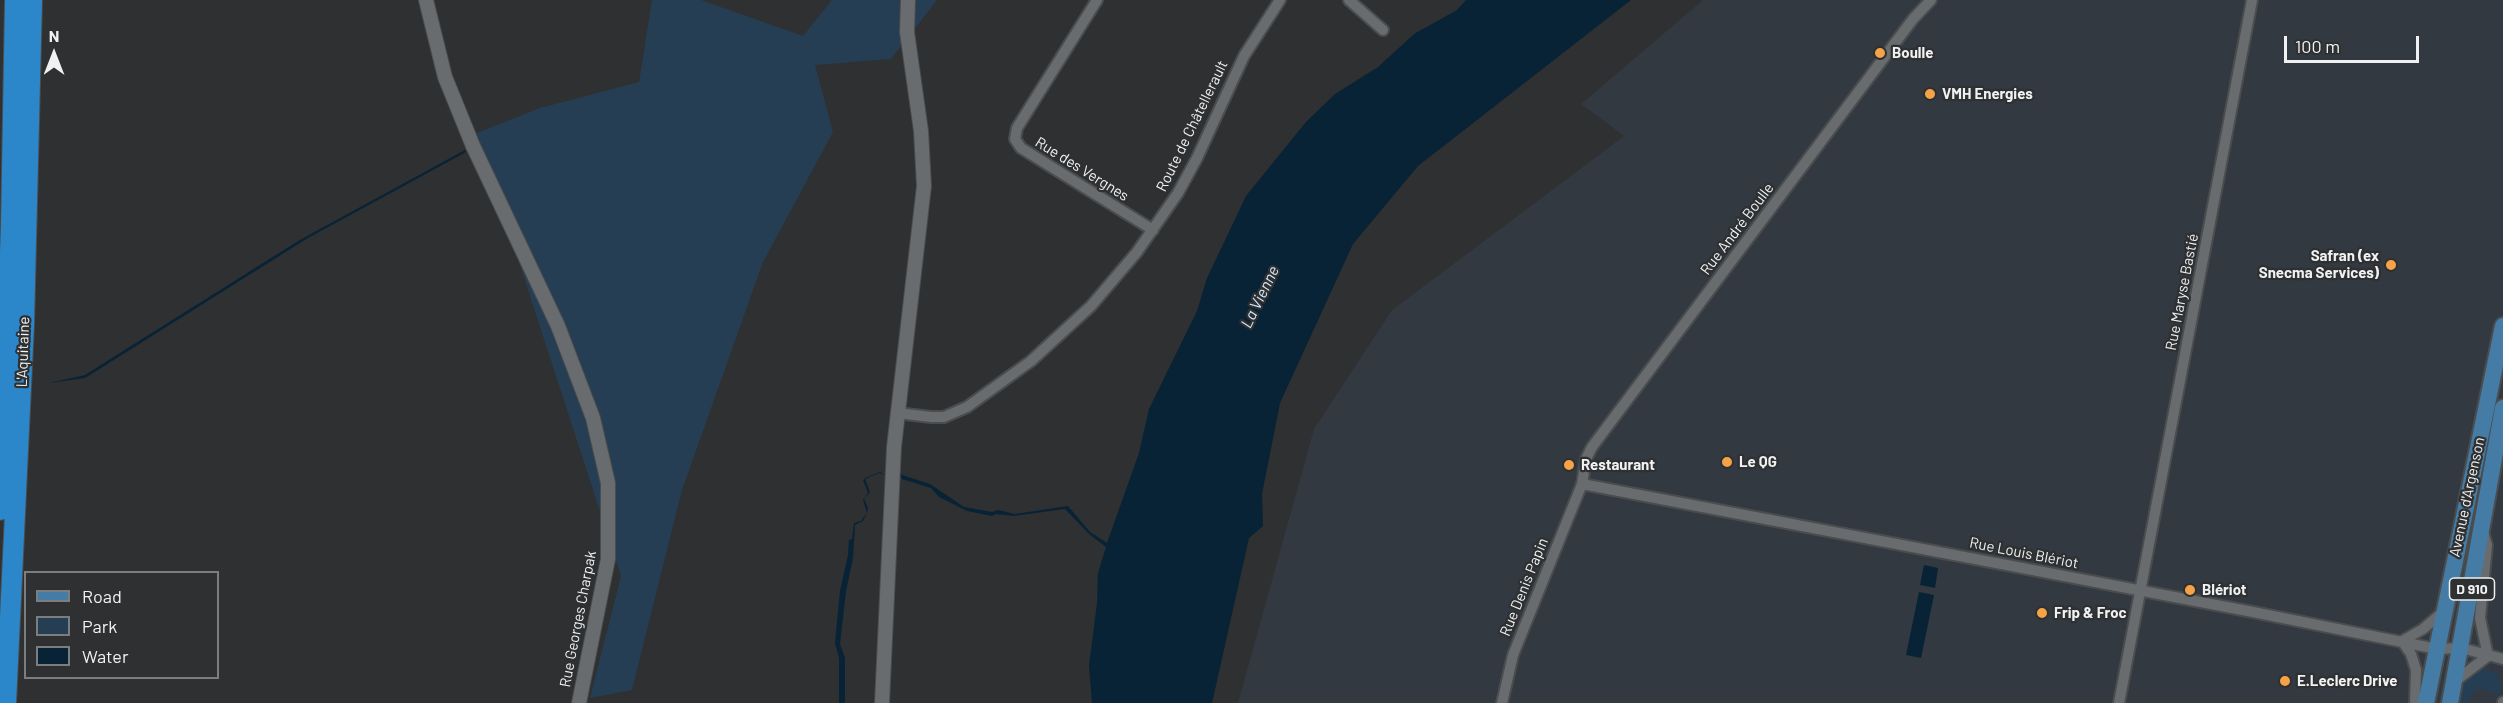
<!DOCTYPE html>
<html>
<head>
<meta charset="utf-8">
<style>
  body { margin:0 }
  #map { position:relative; width:2503px; height:703px; overflow:hidden; background:#2e3032; font-family:Barlow,sans-serif }
  canvas { display:block }
  .legend { position:absolute; left:24px; top:571px; width:195px; height:108px; box-sizing:border-box; background:#2e3032; border:2px solid #7b7d7f; margin:0; padding:8px 10px; list-style:none; font-size:18px; color:#eff1f2 }
  .legend li { display:flex; align-items:center; gap:12px; height:30px }
  .legend b { width:30px; border:2px solid #7b7d7f }
  .north { position:absolute; left:24px; top:24px; width:60px; height:60px; -webkit-text-stroke:4px #2e3032; paint-order:stroke; rotate:0deg; font-size:16px; font-weight:700; line-height:24px; text-align:center; color:#eff1f2 }
  .north::after { content:''; display:block; margin:auto; width:21px; height:27px; background:#eff1f2; clip-path:polygon(50% 0,100% 100%,50% 72%,0 100%) }
  .scale { position:absolute; left:2284px; top:36px; width:135px; height:27px; box-sizing:border-box; border:3px solid #eff1f2; border-top:0; padding-left:8px; font-size:18px; line-height:21px; white-space:nowrap; color:#eff1f2; -webkit-text-stroke:4px #2e3032; paint-order:stroke }
</style>
</head>
<body>
<div id="map">
<canvas width="2503" height="703"></canvas>
<ul class="legend">
<li><b style="height:8px;background:#447ca5"></b>Road</li>
<li><b style="height:16px;background:#263e53"></b>Park</li>
<li><b style="height:16px;background:#082236"></b>Water</li>
</ul>
<div class="north">N</div>
<div class="scale">100 m</div>
</div>
<script>
const g = document.querySelector('canvas').getContext('2d');
g.lineJoin = 'round';
function paint(path, color) {
  g.fillStyle = color;
  g.fill(path, 'evenodd');
}
function shape(rows) {
  const path = new Path2D();
  for (const r of rows) {
    path.moveTo(r[0], r[1]);
    for (let i = 2; i < r.length; i += 2) path.lineTo(r[i], r[i + 1]);
  }
  return path;
}
function trace(path, color, width, dash) {
  g.strokeStyle = color;
  g.lineWidth = width;
  g.lineCap = dash ? 'butt' : 'round';
  g.setLineDash(dash || []);
  g.stroke(path);
}
function drawText(font, color, halo, rows, align = 'center') {
  g.font = font + ' Barlow,sans-serif';
  g.lineWidth = 4.5;
  g.setLineDash([]);
  g.textBaseline = 'middle';
  g.strokeStyle = halo;
  g.fillStyle = color;
  for (const [text, x, y, turn = 0] of rows) {
    g.save();
    g.translate(x, y);
    g.rotate((+turn || 0) * Math.PI / 180);
    g.textAlign = isNaN(turn) ? turn : align;
    if (halo) g.strokeText(text, 0, 0);
    g.fillText(text, 0, 0);
    g.restore();
  }
}
paint(shape([
  [1703,0,2503,0,2503,703,1238,703,1314,429,1392,310,1624,136,1581,104]
]), '#323940');
paint(shape([
  [652,0,701,0,803,36,832,0,937,0,891,59,815,65,833,132,763,262,682,490,632,690,590,698,621,576,477,133,540,108,639,82],
  [2480,668,2489,670,2498,675,2501,684,2500,695,2482,689,2472,693,2468,703,2458,703,2465,679]
]), '#263e53');
paint(shape([
  [1466,0,1631,0,1418,166,1353,244,1280,403,1262,494,1263,526,1249,538,1212,703,1092,703,1089,666,1097,603,1098,573,1106,547,1089,534,1065,509,1013,516,996,514,992,516,967,511,939,497,931,488,902,479,899,474,930,484,964,507,992,512,998,510,1015,514,1068,506,1090,532,1107,543,1139,453,1149,409,1197,311,1207,278,1246,196,1306,122,1335,94,1378,67,1414,34,1457,10],
  [465,150,466,152,308,238,85,378,49,383,85,375,298,241],
  [880,472,885,475,879,473,865,479,870,492,864,499,868,508,867,513,863,521,855,525,853,558,846,591,840,644,845,658,845,703,839,703,839,658,835,643,840,591,848,555,849,540,852,539,854,523,861,521,867,513,863,500,868,493,863,480,865,478],
  [1924,565,1938,568,1935,588,1920,585],
  [1919,592,1934,595,1921,658,1906,655]
]), '#082236');
const minor = shape([
  [1097,0,1017,128,1015,139,1021,148,1153,230],
  [1349,0,1383,30],
  [897,413,931,417,944,417,967,407,1031,361,1091,306,1137,252,1178,193,1197,158,1244,56,1280,0],
  [1582,484,2253,612,2437,649,2461,648,2503,659],
  [2483,532,2487,545,2480,618,2488,656],
  [2402,641,2411,654,2416,670,2415,703],
  [2402,641,2423,629,2444,611],
  [2454,682,2488,656],
  [1502,703,1513,655,1582,484,1586,459,1592,447,1913,19,1931,0],
  [2119,703,2252,0],
  [2503,703,2503,702]
]);
const tertiary = shape([
  [426,0,445,77,473,146,558,326,593,418,608,483,608,559,579,703],
  [882,703,894,447,924,186,921,131,907,32,908,0]
]);
const primary = shape([
  [2426,703,2503,326],
  [2450,703,2503,408]
]);
const motorway = shape([
  [0,510,11,227,15,0],
  [6,703,24,324,32,0]
]);
trace(minor, '#4a4c4e', 14);
trace(tertiary, '#4a4c4e', 16);
trace(primary, '#4a4c4e', 20);
trace(motorway, '#4a4c4e', 22);
trace(minor, '#696c6e', 10);
trace(tertiary, '#696c6e', 14);
trace(primary, '#447ca5', 16);
trace(motorway, '#2b87ca', 20);
for (const [x, y, r, color] of [
  [1880,53,6,"#f6a246"],
  [1930,94,6,"#f6a246"],
  [2391,265,6,"#f6a246"],
  [1727,462,6,"#f6a246"],
  [1569,465,6,"#f6a246"],
  [2190,590,6,"#f6a246"],
  [2042,613,6,"#f6a246"],
  [2285,681,6,"#f6a246"]
]) {
  const dot = new Path2D();
  dot.arc(x, y, r, 0, 2 * Math.PI);
  g.fillStyle = color;
  g.fill(dot);
  trace(dot, '#2e3032', 2);
}
for (const [x, y, w] of [
  [2472,589,45]
]) {
  const box = new Path2D();
  box.roundRect(x - w / 2, y - 11, w, 22, 4.5);
  g.fillStyle = '#2e3032';
  g.fill(box);
  trace(box, '#eff1f2', 1.5);
}
drawText('bold 14px', '#eff1f2', null, [
  ["D 910",2472,589]
]);
drawText('bold 15px', '#eff1f2', '#2e3032', [
  ["Boulle",1892,53],
  ["VMH Energies",1942,94],
  ["Safran (ex",2379,256,"right"],
  ["Snecma Services)",2379,273,"right"],
  ["Le QG",1739,462],
  ["Restaurant",1581,465],
  ["Blériot",2202,590],
  ["Frip & Froc",2054,613],
  ["E.Leclerc Drive",2297,681]
], 'left');
drawText('15px', '#eff1f2', '#2e3032', [
  ["Route de Châtellerault",1192,126,-64],
  ["Rue des Vergnes",1082,169,32],
  ["Rue André Boulle",1737,229,-53],
  ["Rue Maryse Bastié",2182,292,-79],
  ["L'Aquitaine",23,352,-88],
  ["Avenue d'Argenson",2467,497,-78],
  ["Rue Louis Blériot",2024,553,11],
  ["Rue Denis Papin",1524,587,-68],
  ["Rue Georges Charpak",578,619,-79]
]);
drawText('italic 16px', '#d3e7f8', '#2e3032', [
  ["La Vienne",1260,297,-64]
]);
</script>
</body>
</html>
